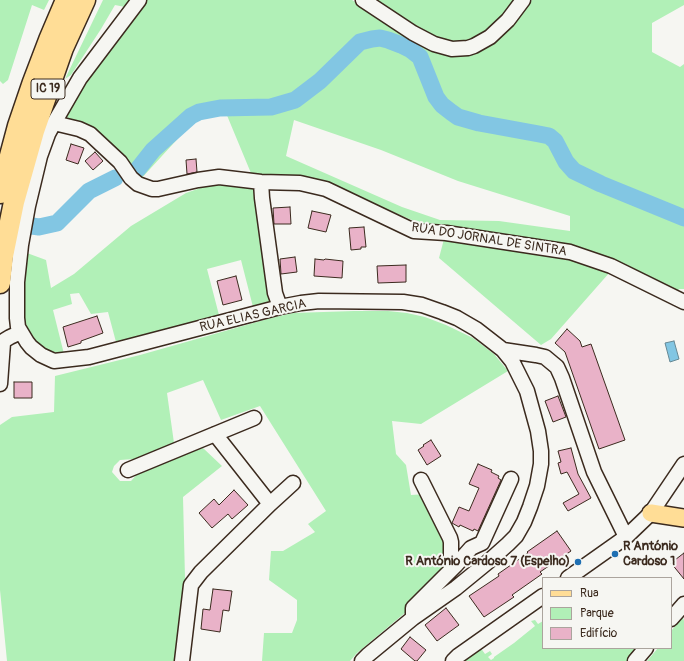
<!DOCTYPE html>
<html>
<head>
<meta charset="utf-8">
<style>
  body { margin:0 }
  #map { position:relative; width:684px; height:661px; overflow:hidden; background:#f6f6f2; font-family:Pangolin,sans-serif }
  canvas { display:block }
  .legend { position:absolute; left:542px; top:577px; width:130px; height:72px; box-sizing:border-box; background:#f6f6f2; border:1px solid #aba49d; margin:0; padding:5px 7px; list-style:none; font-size:12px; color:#3b2a1e }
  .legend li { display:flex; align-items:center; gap:8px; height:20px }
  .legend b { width:20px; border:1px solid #aba49d }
</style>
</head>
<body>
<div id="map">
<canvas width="684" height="661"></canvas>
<ul class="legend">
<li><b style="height:5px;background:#ffdd96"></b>Rua</li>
<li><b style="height:11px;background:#b1f0b7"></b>Parque</li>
<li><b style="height:11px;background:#e9b2c8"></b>Edifício</li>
</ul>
</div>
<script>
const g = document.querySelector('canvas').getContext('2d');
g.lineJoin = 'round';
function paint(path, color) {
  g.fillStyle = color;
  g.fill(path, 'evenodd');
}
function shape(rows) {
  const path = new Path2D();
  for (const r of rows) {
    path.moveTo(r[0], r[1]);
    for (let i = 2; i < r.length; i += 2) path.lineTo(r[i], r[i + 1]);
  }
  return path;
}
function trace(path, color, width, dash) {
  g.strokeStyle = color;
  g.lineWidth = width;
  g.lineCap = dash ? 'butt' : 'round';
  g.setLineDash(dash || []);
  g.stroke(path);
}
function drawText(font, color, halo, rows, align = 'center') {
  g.font = font + ' Pangolin,sans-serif';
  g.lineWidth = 4;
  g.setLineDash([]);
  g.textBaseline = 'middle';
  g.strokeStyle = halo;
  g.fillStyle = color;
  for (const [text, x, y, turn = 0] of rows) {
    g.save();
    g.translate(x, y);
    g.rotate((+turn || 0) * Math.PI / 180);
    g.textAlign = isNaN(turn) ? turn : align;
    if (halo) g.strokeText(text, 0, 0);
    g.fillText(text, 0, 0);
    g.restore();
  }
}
paint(shape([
  [0,0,49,0,44,10,32,5,8,80,3,84,0,81],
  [103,0,131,0,125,7,115,5,101,29,71,75,65,79],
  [142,0,352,0,434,49,467,54,478,52,500,38,532,0,684,0,684,5,652,23,652,52,680,67,684,64,684,289,679,289,677,294,616,265,477,234,419,223,324,183,253,178,226,113,204,115,194,121,139,181,101,134,69,119,64,114,118,32],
  [294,120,381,150,458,181,570,216,570,231,499,221,440,220,402,207,286,156],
  [375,0,513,0,503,14,492,26,483,35,463,43,453,42,431,35],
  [218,182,257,186,274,303,253,307,241,260,207,269,219,315,116,342,108,312,91,314,79,293,70,294,72,304,53,310,64,354,59,354,49,352,38,345,27,327,23,314,27,253,46,260,51,288,74,274,131,226,186,193],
  [444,239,572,256,610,272,551,339,541,345,439,258],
  [354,311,388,311,407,313,425,317,446,325,473,338,494,354,508,371,421,424,392,421,396,454,406,465,411,495,427,494,447,540,450,568,406,612,357,653,350,661,262,661,264,633,292,633,297,620,297,600,269,580,271,551,283,551,315,532,308,524,326,511,260,406,221,420,203,380,167,393,174,443,134,459,120,460,114,466,112,472,120,481,131,481,142,469,203,448,222,466,183,497,185,578,175,661,7,661,0,590,0,425,12,417,54,412,55,376,140,355,271,318,293,313],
  [683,617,684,621,684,661,647,661,658,648,671,648,671,631],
  [535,620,538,624,543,621,543,648,641,648,629,661,461,661,480,647,485,654,490,651,492,654,488,657,491,660,494,658,494,657,514,643,535,626,531,621]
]), '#b1f0b7');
const water = shape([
  [674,341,679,359,670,362,665,343,674,341]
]);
paint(water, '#82c6e3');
trace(water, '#668894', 1);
trace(shape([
  [138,169,153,150,191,116,199,112,220,108,271,107,295,100,320,81,360,42,372,39,380,38,388,40,401,45,411,50,420,57,436,97,442,105,451,112,458,117,479,123,539,134,549,136,555,141,566,162,574,171,601,184,684,218],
  [8,229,32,226,39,227,57,223,89,191,115,178]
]), '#82c6e3', 17);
const building = shape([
  [71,144,84,148,78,164,66,160,71,144],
  [95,152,103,161,93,170,85,161,95,152],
  [196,159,197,172,187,174,186,160,196,159],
  [290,207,291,224,274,224,273,208,290,207],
  [312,211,331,215,326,232,308,228,312,211],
  [364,227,366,247,361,247,361,249,351,250,349,228,364,227],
  [295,257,297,272,281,274,280,259,295,257],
  [315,259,324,260,325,259,343,261,342,278,314,276,315,259],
  [406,265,406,282,378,283,377,266,406,265],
  [236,276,242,300,223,305,217,281,236,276],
  [97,316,103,333,81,341,81,343,68,347,63,327,97,316],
  [567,329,580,341,582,347,591,344,625,440,599,449,565,352,555,343,567,329],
  [14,382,32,382,32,398,14,398,14,382],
  [558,396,566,417,553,422,545,401,558,396],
  [431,440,441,456,427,465,418,450,424,446,423,445,431,440],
  [571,448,578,474,591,498,568,511,563,503,579,494,567,472,561,474,558,463,561,462,558,451,571,448],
  [478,464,492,470,491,472,499,476,498,478,501,480,478,531,474,529,473,531,460,525,459,527,452,523,459,507,469,511,479,488,469,484,478,464],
  [234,490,248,505,232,519,228,514,212,528,199,513,214,499,219,505,234,490],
  [557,531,571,551,540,572,542,574,512,595,514,597,484,617,469,596,499,576,498,574,528,553,527,552,557,531],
  [684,553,684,579,671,563,684,553],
  [213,589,232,591,229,611,223,610,220,632,201,629,203,609,210,610,213,589],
  [446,608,459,625,437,641,425,625,446,608],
  [410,637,426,650,417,661,415,661,401,649,410,637]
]);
paint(building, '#e9b2c8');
trace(building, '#3b2a1e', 1);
const minor = shape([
  [139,0,80,78,54,123,48,134,40,156,28,206,21,245,17,282,17,318,18,327,27,342,31,347,41,355,54,361,89,357,215,324,280,307,301,303,319,301,403,302,422,305,442,312,457,318,476,329,503,350,512,361,527,391,538,431,541,451,541,464,537,486,530,507,524,522,516,536,508,544,489,561,456,588,413,618,368,655,362,661],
  [363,0,413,33,434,44,452,49,468,48,474,46,490,37,508,20,523,0],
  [54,123,79,129,90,134,120,162,131,178,138,184,152,189,158,189,198,180,219,177,261,182,300,183,326,189,414,231,446,233,570,252,611,266,684,302],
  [261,182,262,198,275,293,280,307],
  [503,350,536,355,545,357,557,367,562,378,594,472,626,537],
  [0,384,3,343,5,340,10,337,21,332],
  [215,434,270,504],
  [128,470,254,418],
  [421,480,450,538,451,542,451,570],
  [568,578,626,537,651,513,684,464],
  [413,618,413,608,456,565,471,548,482,543,511,479],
  [671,619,684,604],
  [182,661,191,585,201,572,270,504,293,483],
  [453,661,458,656,543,596],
  [635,661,646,648]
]);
const major = shape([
  [651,513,684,518]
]);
const highway = shape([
  [0,193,18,126,33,82,49,40,66,0],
  [0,283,3,256,14,202,34,131,63,48,85,0]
]);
trace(minor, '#3b2a1e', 17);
trace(major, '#3b2a1e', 20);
trace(highway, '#3b2a1e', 23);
trace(minor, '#f6f6f2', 14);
trace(major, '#ffdd96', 17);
trace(highway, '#ffdd96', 20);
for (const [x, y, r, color] of [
  [615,554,4,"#1f6fb2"],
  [578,562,4,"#1f6fb2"]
]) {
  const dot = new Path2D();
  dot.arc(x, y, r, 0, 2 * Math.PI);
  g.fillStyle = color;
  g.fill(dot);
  trace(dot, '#f6f6f2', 1.5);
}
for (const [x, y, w] of [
  [48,89,34]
]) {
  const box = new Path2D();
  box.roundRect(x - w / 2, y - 10, w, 20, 3);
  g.fillStyle = '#f6f6f2';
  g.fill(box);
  trace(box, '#3b2a1e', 1);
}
drawText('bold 12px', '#3b2a1e', null, [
  ["IC 19",48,89]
]);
drawText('13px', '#3b2a1e', '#f6f6f2', [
  ["RUA DO JORNAL DE SINTRA",489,240,9],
  ["RUA ELIAS GARCIA",253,316,-13]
]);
drawText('bold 13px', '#3b2a1e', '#f6f6f2', [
  ["R António",623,547],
  ["Cardoso 1",623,562],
  ["R António Cardoso 7 (Espelho)",570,562,"right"]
], 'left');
</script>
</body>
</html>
